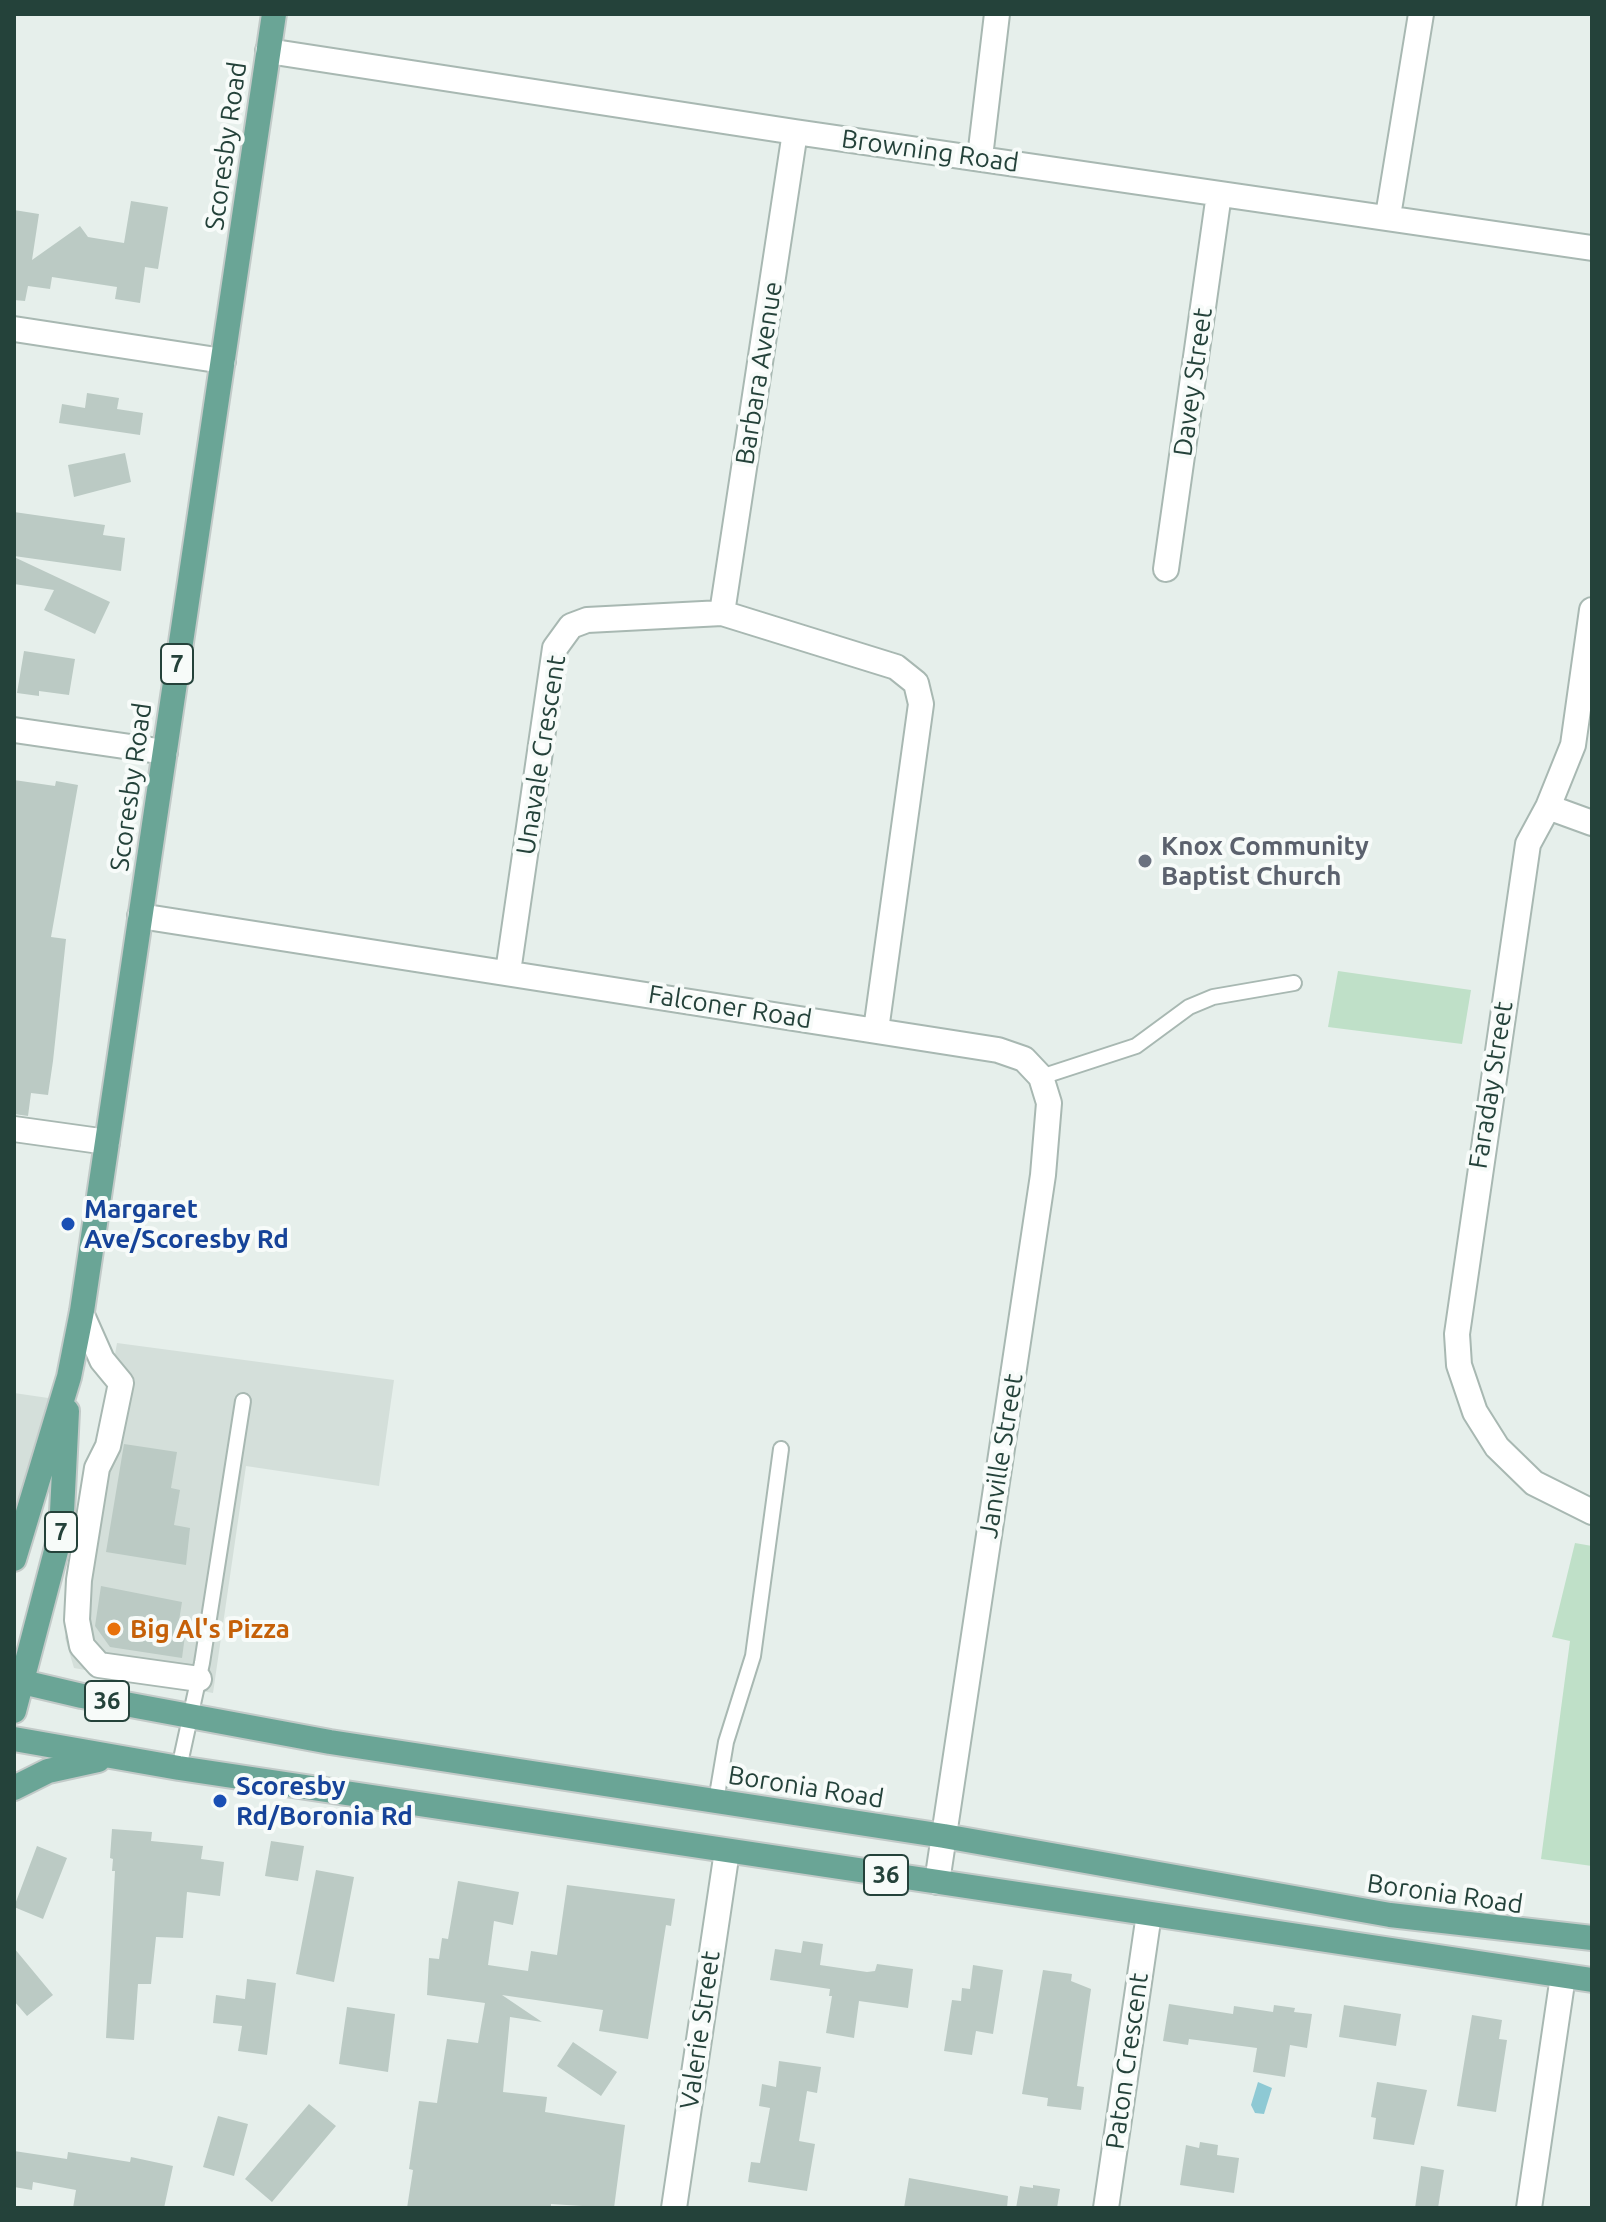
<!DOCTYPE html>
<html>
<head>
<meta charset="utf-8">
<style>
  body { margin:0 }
  #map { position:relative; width:1606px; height:2222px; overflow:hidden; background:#e6efeb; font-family:Ubuntu,sans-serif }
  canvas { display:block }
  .frame { position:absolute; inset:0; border:16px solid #24423a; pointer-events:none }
</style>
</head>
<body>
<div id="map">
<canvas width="1606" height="2222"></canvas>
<div class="frame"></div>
</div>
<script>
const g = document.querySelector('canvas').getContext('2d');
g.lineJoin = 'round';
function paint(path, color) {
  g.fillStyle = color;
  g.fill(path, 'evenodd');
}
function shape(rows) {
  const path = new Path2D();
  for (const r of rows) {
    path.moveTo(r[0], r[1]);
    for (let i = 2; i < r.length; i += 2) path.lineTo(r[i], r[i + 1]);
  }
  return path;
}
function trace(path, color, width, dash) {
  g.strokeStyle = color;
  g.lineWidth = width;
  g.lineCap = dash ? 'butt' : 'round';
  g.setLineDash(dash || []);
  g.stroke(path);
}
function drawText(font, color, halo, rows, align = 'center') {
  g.font = font + ' Ubuntu,sans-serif';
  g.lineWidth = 8;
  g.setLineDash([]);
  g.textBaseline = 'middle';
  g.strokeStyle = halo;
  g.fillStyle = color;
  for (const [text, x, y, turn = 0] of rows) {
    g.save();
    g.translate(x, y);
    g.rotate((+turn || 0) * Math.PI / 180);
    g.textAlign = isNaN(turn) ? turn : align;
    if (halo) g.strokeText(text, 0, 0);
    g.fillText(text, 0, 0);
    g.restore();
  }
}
paint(shape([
  [117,1343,394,1380,379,1486,246,1466,213,1693,74,1668,65,1638],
  [14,1393,62,1400,14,1560]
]), '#d4dfda');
paint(shape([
  [1338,971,1471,990,1462,1044,1328,1027],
  [1575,1543,1592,1546,1592,1866,1541,1859,1570,1641,1552,1637]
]), '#bfe0c8');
paint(shape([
  [1258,2082,1272,2088,1264,2114,1255,2113,1251,2105]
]), '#8ec9d4');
paint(shape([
  [131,201,168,207,158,269,145,267,140,303,115,299,117,287,52,277,50,289,28,286,25,301,14,300,14,210,39,214,32,260,80,226,88,237,124,243],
  [87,393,119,398,117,409,143,413,140,435,59,423,62,404,85,408],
  [125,453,131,482,74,497,68,465],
  [14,512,105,525,103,535,125,538,121,571,14,556],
  [14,557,110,602,95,634,44,610,54,590,14,584],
  [24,651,75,659,69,695,39,691,39,696,17,693],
  [14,780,55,786,56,781,78,785,51,937,66,939,53,1061,48,1095,31,1093,28,1116,14,1114],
  [124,1444,177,1452,171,1488,180,1490,174,1525,190,1528,186,1565,106,1552],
  [101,1586,182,1602,178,1627,186,1628,182,1658,110,1647,95,1626],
  [112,1829,152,1832,151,1841,203,1846,201,1859,224,1862,220,1896,187,1892,183,1938,156,1937,151,1984,138,1984,134,2040,106,2038,115,1871,112,1871,113,1859,110,1858],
  [271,1841,304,1846,298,1881,265,1876],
  [37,1846,67,1858,43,1919,14,1907],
  [316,1870,354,1877,334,1982,296,1974],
  [458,1881,519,1892,513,1925,494,1921,488,1965,528,1971,531,1951,557,1955,567,1885,675,1899,671,1926,666,1925,648,2039,599,2031,603,2010,502,1995,542,2022,510,2017,503,2092,547,2097,545,2112,625,2125,614,2208,551,2204,551,2208,407,2208,413,2170,409,2169,419,2101,437,2103,447,2039,478,2043,485,2003,427,1995,429,1958,439,1959,442,1938,448,1939],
  [803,1941,823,1944,820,1965,867,1972,875,1971,877,1964,913,1969,908,2008,859,2001,854,2038,826,2033,832,1996,829,1996,830,1989,770,1980,775,1949,801,1953],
  [14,1948,53,1995,27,2016,14,2001],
  [973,1965,1003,1970,993,2034,976,2031,972,2055,944,2051,952,2000,961,2001,962,1988,970,1989],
  [1043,1970,1072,1974,1071,1981,1091,1989,1077,2086,1084,2087,1081,2110,1047,2106,1048,2098,1022,2094],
  [247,1979,276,1983,267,2055,238,2051,242,2026,213,2023,216,1995,245,1999],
  [1169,2004,1233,2014,1234,2006,1273,2012,1274,2005,1295,2008,1294,2012,1312,2014,1307,2048,1290,2045,1285,2077,1253,2072,1257,2048,1189,2039,1188,2045,1163,2041],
  [1344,2005,1401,2014,1396,2046,1339,2037],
  [347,2007,395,2014,388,2072,339,2064],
  [1472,2015,1502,2020,1499,2039,1507,2040,1496,2112,1457,2106],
  [573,2042,617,2072,601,2096,557,2066],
  [779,2061,821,2067,817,2093,807,2091,799,2141,815,2144,807,2191,748,2182,751,2162,760,2163,770,2108,759,2106,762,2084,776,2087],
  [1377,2082,1427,2090,1414,2145,1373,2139,1376,2118,1371,2117],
  [309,2104,336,2126,272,2202,245,2179],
  [218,2116,248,2124,234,2176,203,2167],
  [1200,2142,1218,2145,1217,2155,1239,2158,1234,2193,1180,2185,1186,2145,1199,2148],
  [14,2151,67,2159,68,2152,130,2162,131,2157,173,2166,164,2208,73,2208,76,2190,33,2182,32,2190,14,2187],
  [1421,2166,1444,2170,1438,2208,1415,2208],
  [909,2178,1008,2196,1007,2208,904,2208],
  [1033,2185,1060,2189,1057,2208,1016,2208,1020,2186,1033,2188]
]), '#bbcac4');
const service = shape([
  [1041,1077,1136,1046,1189,1007,1213,997,1294,983],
  [179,1768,202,1663,243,1401],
  [716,1801,726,1742,753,1656,781,1449]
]);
const minor = shape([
  [268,51,795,132,1592,248],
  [980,157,997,14],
  [1388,216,1421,14],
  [14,329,223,361],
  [1166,569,1219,194],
  [1592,610,1573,745,1548,807,1528,844,1457,1334,1459,1365,1475,1412,1497,1447,1534,1483,1592,1512],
  [722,613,795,132],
  [14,730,165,752],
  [1548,807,1592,823],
  [140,916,998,1050,1024,1059,1041,1077,1049,1103,1043,1175,937,1882],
  [508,972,555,648,571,626,587,620,722,613,896,667,916,683,921,704,876,1030],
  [14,1129,107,1142],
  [82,1315,102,1360,121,1383,108,1446,97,1468,79,1580,77,1620,82,1646,99,1665,199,1679],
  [674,2208,727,1851],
  [1106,2208,1149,1914],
  [1529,2208,1563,1976]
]);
const primary = shape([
  [14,1559,69,1377,82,1311,274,14],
  [14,1680,82,1696,330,1742,944,1836,1390,1915,1592,1938],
  [14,1711,61,1532,67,1411],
  [14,1739,179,1768,1592,1980],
  [14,1788,48,1771,98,1760]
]);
trace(service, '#a8b8b2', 18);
trace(minor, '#a8b8b2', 28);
trace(primary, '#c2cac8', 28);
trace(service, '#fff', 14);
trace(minor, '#fff', 24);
trace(primary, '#6aa596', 24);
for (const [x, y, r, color] of [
  [1145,861,8,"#6b7280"],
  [68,1224,8,"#1a4fb4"],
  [114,1629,8,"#e8710a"],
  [220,1801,8,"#1a4fb4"]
]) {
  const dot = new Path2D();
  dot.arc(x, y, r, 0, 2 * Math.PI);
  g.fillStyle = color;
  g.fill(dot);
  trace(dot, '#f7fbf9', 3);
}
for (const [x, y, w] of [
  [177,664,32],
  [61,1532,32],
  [107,1701,44],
  [886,1875,44]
]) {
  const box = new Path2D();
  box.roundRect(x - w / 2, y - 20, w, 40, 6);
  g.fillStyle = '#f7fbf9';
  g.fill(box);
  trace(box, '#24423a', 2);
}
drawText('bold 24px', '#24423a', null, [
  ["7",177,664],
  ["7",61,1532],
  ["36",107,1701],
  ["36",886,1875]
]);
drawText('26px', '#24423a', '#f7fbf9', [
  ["Scoresby Road",226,146,-82],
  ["Browning Road",930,151,8],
  ["Barbara Avenue",759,373,-81],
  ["Davey Street",1193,382,-82],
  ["Unavale Crescent",541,755,-81],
  ["Scoresby Road",131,787,-82],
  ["Falconer Road",730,1007,9],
  ["Faraday Street",1491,1085,-81],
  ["Janville Street",1001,1456,-81],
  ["Boronia Road",806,1787,9],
  ["Boronia Road",1445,1894,8],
  ["Valerie Street",700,2030,-82],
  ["Paton Crescent",1127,2061,-82]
]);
drawText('bold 26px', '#5b616d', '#f7fbf9', [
  ["Knox Community",1161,846],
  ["Baptist Church",1161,876]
], 'left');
drawText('bold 26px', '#164399', '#f7fbf9', [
  ["Margaret",84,1209],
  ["Ave/Scoresby Rd",84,1239],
  ["Scoresby",236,1786],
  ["Rd/Boronia Rd",236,1816]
], 'left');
drawText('bold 26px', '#c56008', '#f7fbf9', [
  ["Big Al's Pizza",130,1629]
], 'left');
</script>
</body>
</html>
